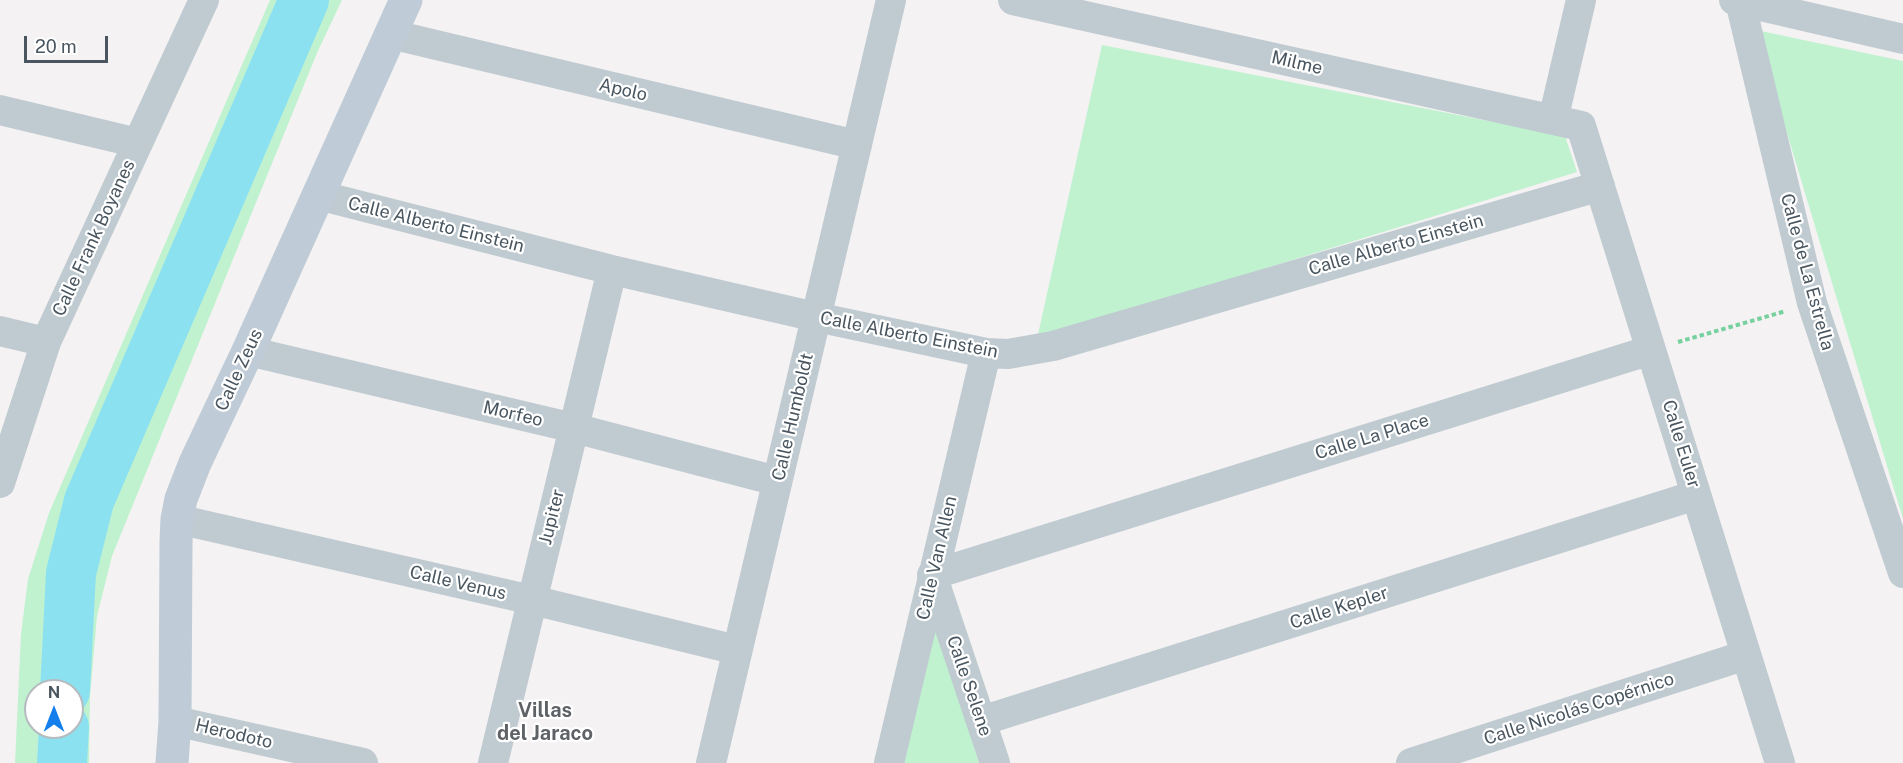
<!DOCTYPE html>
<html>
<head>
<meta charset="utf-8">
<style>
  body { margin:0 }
  #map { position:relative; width:1903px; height:763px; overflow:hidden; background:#f4f2f2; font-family:"Public Sans",sans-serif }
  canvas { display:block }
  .north { position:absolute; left:24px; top:679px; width:60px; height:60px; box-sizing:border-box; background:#fff; border:2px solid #b6bbbf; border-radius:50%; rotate:0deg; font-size:16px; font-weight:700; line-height:24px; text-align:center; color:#495660 }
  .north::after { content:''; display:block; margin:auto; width:21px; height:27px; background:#137eec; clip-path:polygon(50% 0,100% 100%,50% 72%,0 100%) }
  .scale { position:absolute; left:24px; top:36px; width:84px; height:27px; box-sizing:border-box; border:3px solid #495660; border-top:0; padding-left:8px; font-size:18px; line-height:21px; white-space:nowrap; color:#495660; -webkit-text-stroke:4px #fff; paint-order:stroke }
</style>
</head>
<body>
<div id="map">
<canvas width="1903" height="763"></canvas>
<div class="north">N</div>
<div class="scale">20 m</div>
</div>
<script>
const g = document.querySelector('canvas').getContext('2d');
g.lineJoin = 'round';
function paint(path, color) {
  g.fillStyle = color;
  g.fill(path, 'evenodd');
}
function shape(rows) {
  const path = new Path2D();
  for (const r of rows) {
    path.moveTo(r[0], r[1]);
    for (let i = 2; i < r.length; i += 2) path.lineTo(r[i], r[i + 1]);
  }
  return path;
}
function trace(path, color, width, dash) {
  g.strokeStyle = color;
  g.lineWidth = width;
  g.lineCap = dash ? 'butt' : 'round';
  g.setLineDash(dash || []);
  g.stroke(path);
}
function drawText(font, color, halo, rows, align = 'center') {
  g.font = font + ' "Public Sans",sans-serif';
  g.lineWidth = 4.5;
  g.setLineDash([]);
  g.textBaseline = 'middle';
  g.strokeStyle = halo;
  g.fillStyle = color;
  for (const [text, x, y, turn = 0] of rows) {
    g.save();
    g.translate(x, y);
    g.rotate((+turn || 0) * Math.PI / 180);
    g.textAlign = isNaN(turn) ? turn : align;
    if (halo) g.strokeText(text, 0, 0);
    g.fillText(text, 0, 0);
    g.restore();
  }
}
paint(shape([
  [270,0,342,0,317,53,112,556,97,616,90,697,89,763,15,763,21,634,28,579,49,513],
  [36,691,72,691,72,727,36,727],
  [1756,30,1903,61,1903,519],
  [1102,45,1565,136,1577,172,1037,339],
  [935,621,979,763,903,763]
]), '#c0f2d0');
trace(shape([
  [65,691,71,573,89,501,304,0],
  [62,763,64,727]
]), '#8ce1f0', 50);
trace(shape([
  [1678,342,1786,311]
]), '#76d19f', 4, [4.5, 3]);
trace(shape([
  [1013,0,1581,126,1780,763],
  [1734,0,1903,39],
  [1740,1,1812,303,1903,573],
  [390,34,857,145],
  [0,110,138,143],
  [1553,120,1581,0],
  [318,195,612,270,816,317,986,353,1008,354,1053,346,1600,186],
  [0,331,46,342],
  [248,351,574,428,777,481],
  [0,483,46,342,204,0],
  [177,519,532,600,737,650],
  [175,721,363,763],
  [981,721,1696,495],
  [493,763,612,270],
  [711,763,891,0],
  [889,763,986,353],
  [995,763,932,575,1651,350],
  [1411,763,1746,655]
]), '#bfcad1', 30);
trace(shape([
  [172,763,175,721,176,541,177,519,181,499,195,463,248,351,406,0]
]), '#bfcbd6', 33);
drawText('18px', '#495660', '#fff', [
  ["Milme",1297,63,13],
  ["Apolo",623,90,13],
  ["Calle Alberto Einstein",436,225,14],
  ["Calle Frank Boyanes",94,238,-65],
  ["Calle Alberto Einstein",1396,245,-16],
  ["Calle de La Estrella",1807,272,75],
  ["Calle Alberto Einstein",909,335,11],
  ["Calle Zeus",239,370,-65],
  ["Morfeo",513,414,13],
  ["Calle Humboldt",793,417,-77],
  ["Calle La Place",1372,437,-17],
  ["Calle Euler",1681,444,73],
  ["Jupiter",552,517,-76],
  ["Calle Van Allen",937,558,-77],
  ["Calle Venus",458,583,13],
  ["Calle Kepler",1339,608,-18],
  ["Calle Selene",969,686,71],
  ["Calle Nicolás Copérnico",1579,709,-18],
  ["Herodoto",234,734,13]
]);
drawText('bold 20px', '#5e6267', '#fff', [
  ["Villas",545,711],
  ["del Jaraco",545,734]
]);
</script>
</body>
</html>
